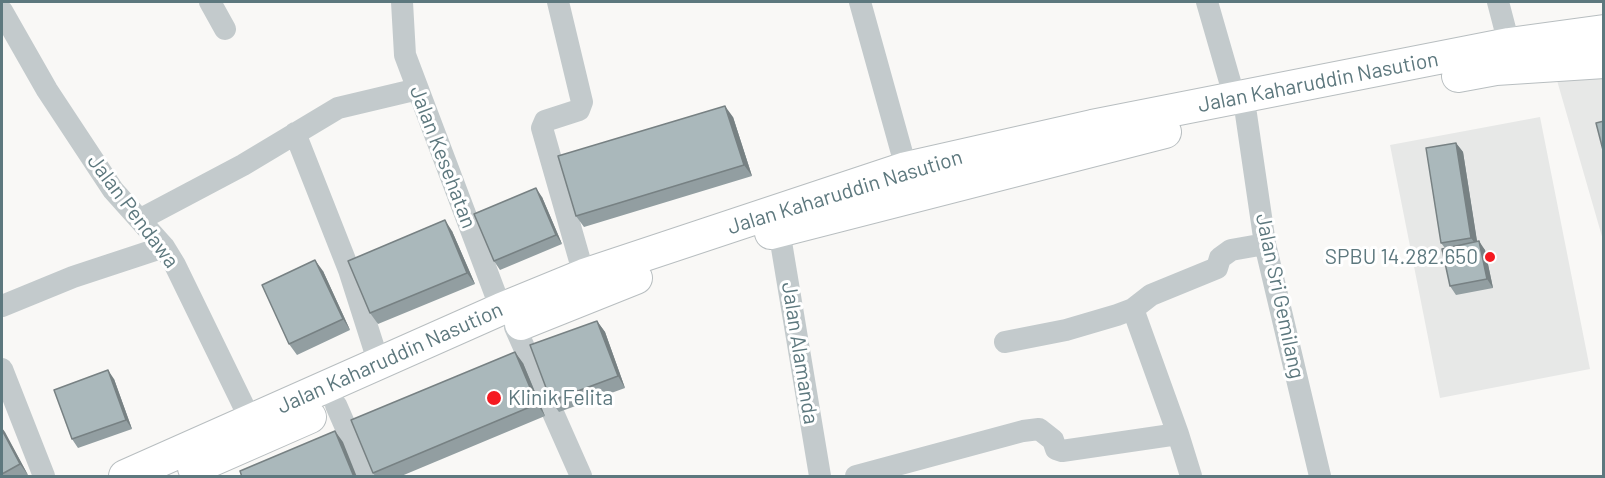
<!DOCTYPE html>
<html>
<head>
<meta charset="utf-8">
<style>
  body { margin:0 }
  #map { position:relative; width:1605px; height:478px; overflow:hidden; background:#f9f8f6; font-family:Barlow,sans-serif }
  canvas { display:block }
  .frame { position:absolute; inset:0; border:3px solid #5d787e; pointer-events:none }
</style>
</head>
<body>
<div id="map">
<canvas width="1605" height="478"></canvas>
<div class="frame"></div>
</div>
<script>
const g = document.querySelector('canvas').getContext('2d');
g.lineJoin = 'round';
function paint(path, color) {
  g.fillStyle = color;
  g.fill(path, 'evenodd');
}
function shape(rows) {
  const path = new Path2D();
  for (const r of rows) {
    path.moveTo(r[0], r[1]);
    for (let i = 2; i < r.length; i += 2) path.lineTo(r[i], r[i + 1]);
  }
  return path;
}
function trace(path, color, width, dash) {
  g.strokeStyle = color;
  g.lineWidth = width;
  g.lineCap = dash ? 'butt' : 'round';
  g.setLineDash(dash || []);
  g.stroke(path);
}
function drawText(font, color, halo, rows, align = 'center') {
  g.font = font + ' Barlow,sans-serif';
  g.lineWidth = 6;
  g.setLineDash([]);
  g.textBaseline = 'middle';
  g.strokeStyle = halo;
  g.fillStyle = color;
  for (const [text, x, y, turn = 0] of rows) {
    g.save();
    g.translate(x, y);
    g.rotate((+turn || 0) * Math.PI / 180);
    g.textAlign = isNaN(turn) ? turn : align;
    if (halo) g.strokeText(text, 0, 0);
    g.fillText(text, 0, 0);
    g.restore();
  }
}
paint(shape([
  [1603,67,1603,240,1556,77],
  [1540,117,1590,369,1440,398,1390,145]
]), '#e7e8e7');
const highway = shape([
  [1458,76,1496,69,1604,62],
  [771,233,1165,132],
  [521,324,636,278],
  [194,468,310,417],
  [125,476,501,309,584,275,906,168,1092,126,1509,44,1604,31]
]);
trace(highway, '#b8bec0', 34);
trace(shape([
  [210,2,225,29],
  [402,2,405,55,501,309],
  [558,2,582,102,579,110,545,121,542,128,584,275],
  [860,2,910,182],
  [1207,2,1235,99],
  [1498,2,1509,44],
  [2,11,47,90,113,190,164,247,175,265,250,419],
  [1246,114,1265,244,1320,476],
  [295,133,349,270,379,364],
  [141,219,243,165,338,108,418,89],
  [779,230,820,476],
  [2,306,73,277,164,247],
  [1133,309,1178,434,1191,476],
  [515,327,581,476],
  [1005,342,1066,330,1117,315,1133,309,1151,295,1217,268,1220,258,1231,250,1265,244],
  [2,369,44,476],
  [336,405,367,476],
  [856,476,1023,431,1039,429,1053,440,1056,449,1062,451,1178,434]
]), '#c3cacc', 22);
trace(highway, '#fff', 32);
paint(shape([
  [733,117,752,176,584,227,576,216],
  [1456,143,1463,152,1477,242,1485,250,1493,288,1456,295,1450,286,1445,248,1441,243],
  [542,197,562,244,500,270,494,261],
  [452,231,475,284,378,324,370,313],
  [323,271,350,330,297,355,289,344],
  [597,321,605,332,625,388,559,412,551,401],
  [523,363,545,416,399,477,376,477,373,473],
  [114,379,132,429,78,448,72,439],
  [2,428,28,475,26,477,2,477]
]), '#929ea1');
paint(shape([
  [725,106,733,117,752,176,744,165],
  [1456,143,1463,152,1478,247,1471,238],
  [536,188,542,197,562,244,556,235],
  [445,220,452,231,475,284,467,273],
  [1479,241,1485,250,1493,288,1487,279],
  [315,260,323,271,350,330,343,319],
  [597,321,605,332,625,388,618,376],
  [515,352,523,363,545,416,537,404],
  [108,370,114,379,132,429,126,420],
  [2,428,5,432,28,475,20,464,2,430],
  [335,431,343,442,357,477,354,477]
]), '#778183');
const building = shape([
  [725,106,744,165,576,216,558,156,725,106],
  [1604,121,1604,154,1596,123,1604,121],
  [1456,143,1471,238,1441,243,1426,148,1456,143],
  [536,188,556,235,494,261,474,214,536,188],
  [445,220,467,273,370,313,348,261,445,220],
  [1479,241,1487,279,1450,286,1442,249,1479,241],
  [315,260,343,319,289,344,262,285,315,260],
  [597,321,618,376,551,401,530,345,597,321],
  [515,352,537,404,373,473,351,420,515,352],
  [108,370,126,420,72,439,54,390,108,370],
  [2,430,20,464,2,474,2,430],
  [335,431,354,477,242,477,240,471,335,431]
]);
paint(building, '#aab8bb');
trace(building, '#778183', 1.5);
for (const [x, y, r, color] of [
  [1490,257,6,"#f51a21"],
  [494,398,8,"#f51a21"]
]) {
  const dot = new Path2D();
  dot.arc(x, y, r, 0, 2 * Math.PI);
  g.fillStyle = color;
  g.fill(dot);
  trace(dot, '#fff', 2);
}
drawText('21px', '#5d787e', '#fff', [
  ["Jalan Kaharuddin Nasution",1318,82,-11],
  ["Jalan Kesehatan",443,157,69],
  ["Jalan Kaharuddin Nasution",845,192,-17],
  ["Jalan Pendawa",133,211,53],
  ["Jalan Sri Gemilang",1280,296,78],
  ["Jalan Alamanda",800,353,81],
  ["Jalan Kaharuddin Nasution",390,358,-24]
]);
drawText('21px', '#5d787e', '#fff', [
  ["SPBU 14.282.650",1478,257],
  ["Klinik Felita",508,398,"left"]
], 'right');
</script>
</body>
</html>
